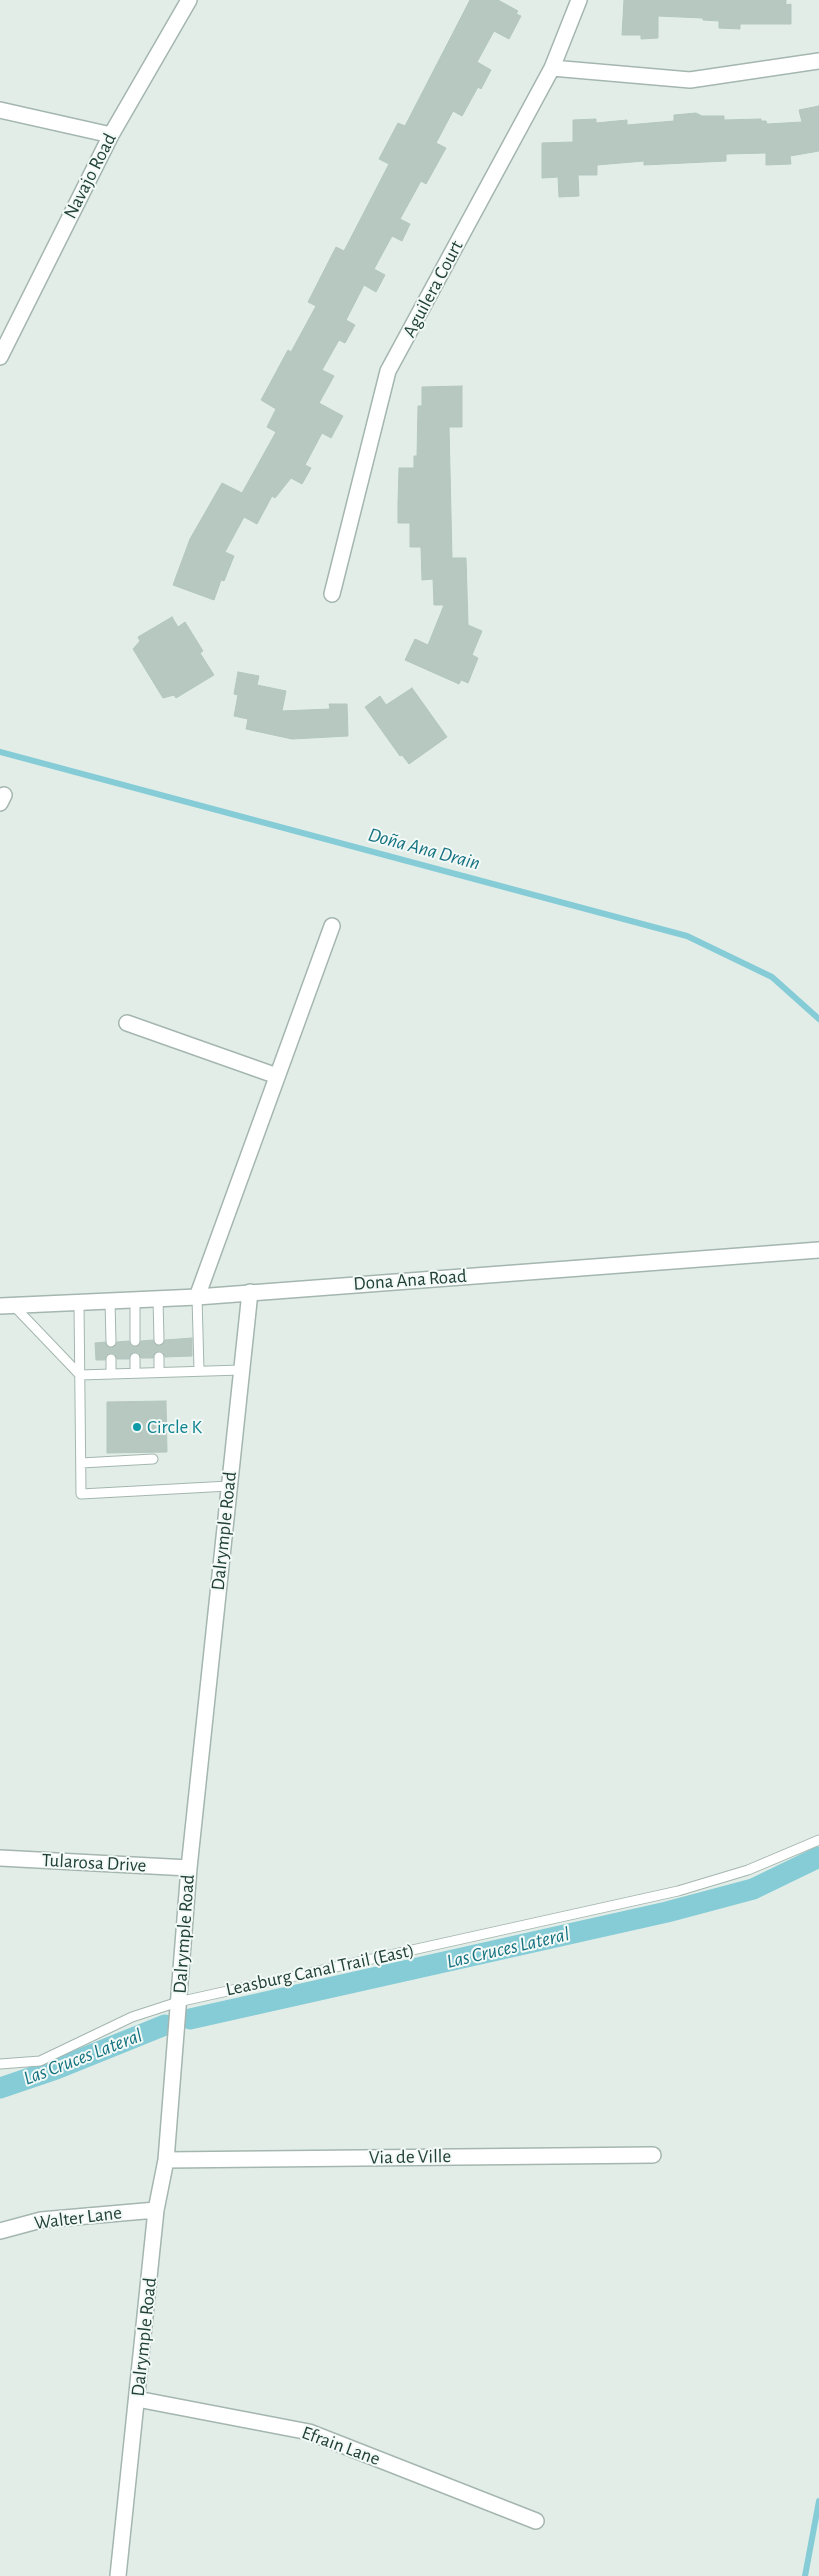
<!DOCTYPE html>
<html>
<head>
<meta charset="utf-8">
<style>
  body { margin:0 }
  canvas { display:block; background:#e2ede8 }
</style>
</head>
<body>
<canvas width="819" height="2576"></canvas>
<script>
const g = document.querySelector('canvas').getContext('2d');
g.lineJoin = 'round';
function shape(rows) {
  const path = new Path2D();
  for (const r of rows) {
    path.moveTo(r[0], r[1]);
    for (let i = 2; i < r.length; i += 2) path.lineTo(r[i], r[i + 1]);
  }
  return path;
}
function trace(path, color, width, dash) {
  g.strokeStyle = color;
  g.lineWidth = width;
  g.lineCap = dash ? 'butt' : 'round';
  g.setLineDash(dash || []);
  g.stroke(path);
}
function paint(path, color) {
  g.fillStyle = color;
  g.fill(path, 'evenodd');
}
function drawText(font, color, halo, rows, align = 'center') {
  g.font = font + ' "Alegreya Sans",sans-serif';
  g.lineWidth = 4;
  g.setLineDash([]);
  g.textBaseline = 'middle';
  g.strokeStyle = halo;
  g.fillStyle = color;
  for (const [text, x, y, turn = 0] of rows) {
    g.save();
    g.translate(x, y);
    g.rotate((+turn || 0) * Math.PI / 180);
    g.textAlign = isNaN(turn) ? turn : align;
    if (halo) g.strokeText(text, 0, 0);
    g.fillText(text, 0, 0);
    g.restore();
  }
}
trace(shape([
  [0,752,687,936,772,977,819,1019],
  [805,2576,819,2501]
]), '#85ccd7', 6);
trace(shape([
  [190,2019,667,1912,753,1889,819,1857],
  [0,2088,56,2069,165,2025]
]), '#85ccd7', 21);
const building = shape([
  [470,0,498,0,518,11,516,14,521,16,509,39,494,31,477,62,491,70,481,89,478,87,462,116,453,111,436,143,446,148,426,184,421,181,400,219,410,224,402,241,392,236,374,269,385,275,376,292,364,285,346,320,355,325,345,343,339,340,322,370,334,376,319,403,343,416,331,438,322,433,305,465,311,468,302,484,291,478,275,498,272,496,257,524,244,517,225,552,234,556,224,581,221,580,214,600,173,585,190,539,222,483,242,493,276,432,267,427,276,409,261,400,288,350,291,352,316,306,308,302,336,247,344,251,389,164,379,159,398,123,405,126,470,0],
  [624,0,786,0,786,5,791,4,791,24,740,24,740,29,719,28,719,21,703,20,703,18,658,16,658,38,641,39,641,35,622,35,624,0],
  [819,106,819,151,790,156,791,164,766,165,766,153,726,154,726,161,644,165,644,161,597,165,597,175,578,175,579,196,559,197,558,177,542,178,542,143,573,142,573,120,596,119,596,123,627,120,627,125,674,121,674,115,696,113,702,116,724,116,724,120,761,119,761,121,766,121,767,124,802,122,799,110,819,106],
  [462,386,462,427,449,427,452,558,466,558,468,625,482,631,472,655,478,658,468,683,461,680,459,684,405,660,415,639,428,645,444,605,434,605,433,579,422,580,421,547,410,547,410,523,398,523,398,503,399,468,414,468,414,456,417,456,418,406,422,406,422,387,462,386],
  [172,617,178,627,185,622,203,651,200,653,214,675,176,698,174,695,163,698,133,649,140,641,138,637,172,617],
  [238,672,259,676,257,685,286,691,282,711,330,709,329,704,347,704,348,736,292,739,246,729,248,719,234,716,238,695,234,694,238,672],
  [412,688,447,737,409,764,402,755,400,756,365,707,380,696,386,705,412,688],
  [192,1338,192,1356,165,1357,163,1352,159,1351,153,1358,141,1358,139,1353,135,1352,129,1359,117,1359,115,1354,111,1353,106,1355,105,1360,96,1360,95,1343,105,1342,108,1347,112,1348,117,1342,129,1341,131,1346,135,1347,141,1341,153,1340,156,1345,160,1346,165,1340,192,1338],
  [166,1401,167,1452,107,1453,107,1402,166,1401]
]);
paint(building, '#b7c8c1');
trace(building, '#b3c7bf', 1);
const service = shape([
  [197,1297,199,1370],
  [158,1299,159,1340],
  [110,1301,111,1342],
  [79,1303,81,1494,229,1486],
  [14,1306,80,1375,241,1370],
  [135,1341,135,1300],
  [111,1359,111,1374],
  [159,1372,159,1357],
  [135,1373,135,1358],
  [81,1463,153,1459],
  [0,2064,40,2061,132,2017,178,2002,678,1891,748,1870,819,1840]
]);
const minor = shape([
  [552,68,690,80,819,61],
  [0,110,111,135],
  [0,357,111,135,189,0],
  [332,594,388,371,552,68,579,0],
  [0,803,4,795],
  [127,1023,277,1076],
  [197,1297,332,926],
  [0,1858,189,1868],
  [166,2160,653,2155],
  [0,2231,41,2220,156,2210],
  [137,2399,309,2432,536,2521],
  [118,2576,156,2210,166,2160,189,1868,250,1292]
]);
const tertiary = shape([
  [0,1306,197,1297,819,1250]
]);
trace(service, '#a4b6af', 11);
trace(minor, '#a4b6af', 18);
trace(tertiary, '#a4b6af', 18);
trace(service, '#fff', 9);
trace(minor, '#fff', 15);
trace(tertiary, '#fff', 15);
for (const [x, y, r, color] of [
  [137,1427,5,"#0f9aa8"]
]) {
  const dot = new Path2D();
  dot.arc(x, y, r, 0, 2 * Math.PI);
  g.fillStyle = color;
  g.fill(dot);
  trace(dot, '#f2f9f6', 2);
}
drawText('19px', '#204036', '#f2f9f6', [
  ["Navajo Road",90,176,-63],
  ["Aguilera Court",433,289,-62],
  ["Dona Ana Road",410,1280,-4],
  ["Dalrymple Road",224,1531,-84],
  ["Tularosa Drive",94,1863,3],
  ["Dalrymple Road",184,1934,-86],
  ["Leasburg Canal Trail (East)",320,1970,-12],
  ["Via de Ville",410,2157,-1],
  ["Walter Lane",78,2218,-7],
  ["Dalrymple Road",144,2337,-84],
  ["Efrain Lane",341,2446,20]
]);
drawText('19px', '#0d838f', '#f2f9f6', [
  ["Circle K",147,1427]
], 'left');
drawText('italic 20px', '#157281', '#f2f9f6', [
  ["Doña Ana Drain",424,849,15],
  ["Las Cruces Lateral",508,1948,-13],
  ["Las Cruces Lateral",83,2057,-21]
]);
</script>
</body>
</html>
